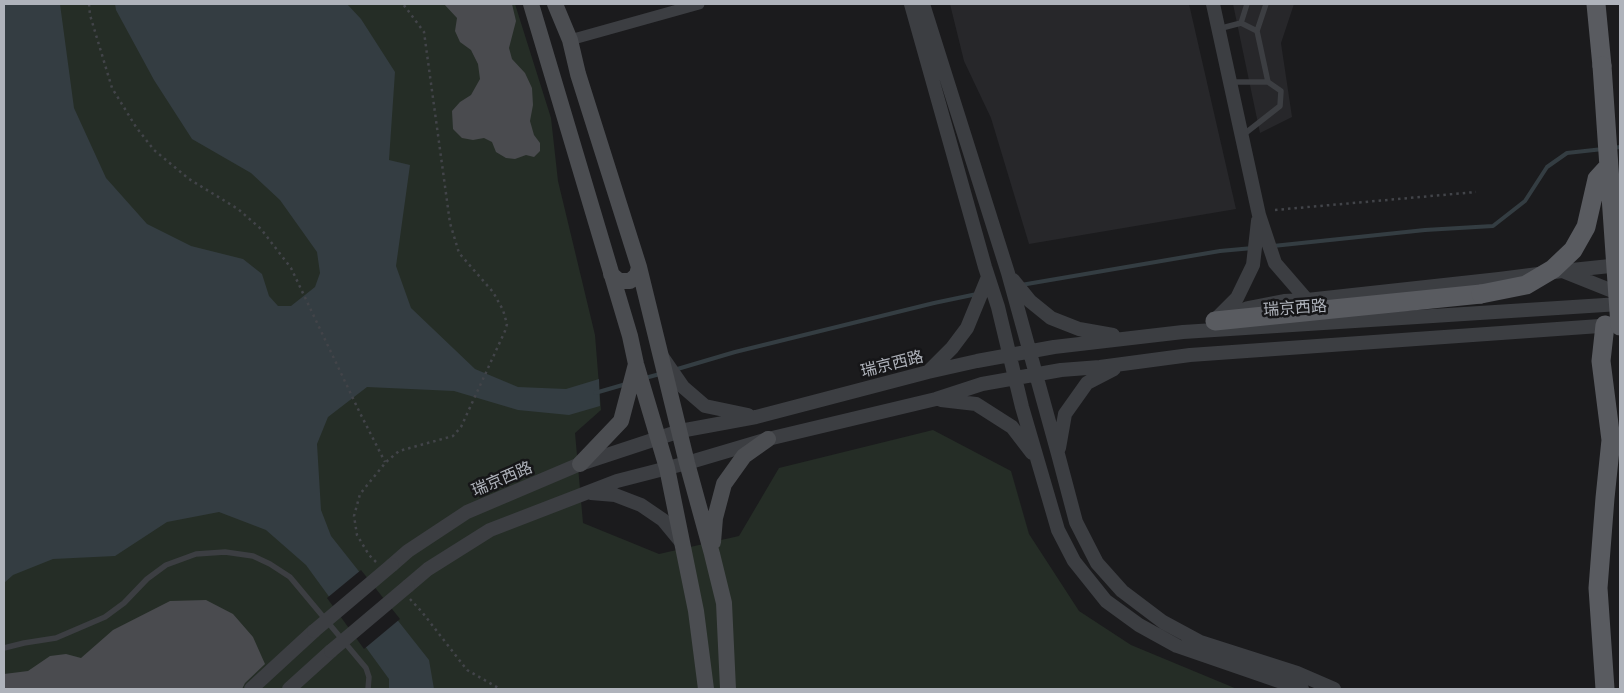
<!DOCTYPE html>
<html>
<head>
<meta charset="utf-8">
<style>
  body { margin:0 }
  #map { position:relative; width:1624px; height:693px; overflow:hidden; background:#1b1b1d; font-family:"Golos Text",sans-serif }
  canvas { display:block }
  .frame { position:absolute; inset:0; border:5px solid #afb3bb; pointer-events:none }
</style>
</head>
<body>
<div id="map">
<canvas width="1624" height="693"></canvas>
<div class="frame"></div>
</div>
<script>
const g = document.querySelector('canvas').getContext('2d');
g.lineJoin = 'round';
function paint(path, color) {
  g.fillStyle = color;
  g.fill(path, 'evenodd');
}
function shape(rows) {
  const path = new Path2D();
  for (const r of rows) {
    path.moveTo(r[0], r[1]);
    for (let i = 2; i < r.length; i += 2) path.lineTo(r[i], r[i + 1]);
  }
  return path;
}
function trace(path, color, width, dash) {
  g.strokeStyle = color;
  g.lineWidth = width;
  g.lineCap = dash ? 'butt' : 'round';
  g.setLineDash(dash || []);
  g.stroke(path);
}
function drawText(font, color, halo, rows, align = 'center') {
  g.font = font + ' "Golos Text","Noto Sans SC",sans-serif';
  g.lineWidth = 5;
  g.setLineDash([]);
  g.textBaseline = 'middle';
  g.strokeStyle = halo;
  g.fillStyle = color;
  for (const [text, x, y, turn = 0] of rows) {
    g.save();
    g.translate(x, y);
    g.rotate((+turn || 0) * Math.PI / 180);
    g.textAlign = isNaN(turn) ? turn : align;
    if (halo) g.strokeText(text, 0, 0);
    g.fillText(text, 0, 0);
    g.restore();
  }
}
paint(shape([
  [950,4,1189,4,1236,209,1029,244,991,118,964,61],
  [1233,4,1294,4,1281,43,1292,117,1260,133]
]), '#27272a');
paint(shape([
  [4,4,515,4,551,118,558,181,595,335,601,410,575,433,583,523,659,554,739,536,779,468,933,430,1011,471,1029,534,1079,611,1131,645,1237,689,4,689]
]), '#252d26');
paint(shape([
  [4,4,60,4,74,108,106,178,147,224,191,246,243,259,262,274,269,296,278,306,291,306,315,287,320,273,317,252,280,200,251,173,192,139,154,80,116,10,115,4,347,4,361,19,395,72,389,160,410,165,396,266,411,308,475,369,518,387,566,389,599,379,600,406,569,415,518,410,454,391,367,387,328,417,317,444,321,510,331,536,429,660,434,689,389,689,389,679,306,565,266,530,219,512,167,522,115,556,53,559,13,575,4,583]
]), '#343d42');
paint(shape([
  [361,570,400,619,364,649,327,598]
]), '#1b1b1d');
trace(shape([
  [1612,148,1620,147],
  [1273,246,1425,230,1493,226,1525,201,1547,167,1567,153,1603,149],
  [1021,285,1220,251,1253,248],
  [674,370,735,352,934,303,977,294],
  [645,378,660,374],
  [595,393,626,384]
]), '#343d42', 4);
paint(shape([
  [444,4,512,4,516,21,509,48,512,59,525,73,532,88,533,105,530,121,534,135,540,143,540,151,534,157,526,155,515,159,506,158,496,152,492,142,484,138,473,140,462,138,453,129,452,111,460,102,471,95,480,79,478,64,471,50,460,42,455,31,457,18],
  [206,600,233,614,253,637,265,664,245,683,242,689,4,689,4,674,28,671,50,656,66,654,81,658,113,630,170,601]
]), '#4a4b4f');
trace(shape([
  [89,4,90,15,112,88,136,127,154,150,189,179,238,209,261,229,291,268,359,411,385,462],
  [1275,210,1476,192],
  [376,562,369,555,357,535,354,516,360,494,386,462,399,451,453,436,461,427,505,331,507,324,503,310,493,292,459,253,450,223,424,32,403,4],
  [410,599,422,612,467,670,500,689]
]), '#424449', 2.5, [2.5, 4]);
trace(shape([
  [1266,4,1257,31,1268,82],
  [1241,23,1247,4],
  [1218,29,1241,23,1257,31],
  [1230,82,1268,82,1281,91,1280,106,1243,135],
  [4,648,24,643,56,638,105,617,124,603,147,579,166,565,196,554,225,552,253,556,270,564,290,577,366,668,369,677,368,689]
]), '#3c3e42', 5.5);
trace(shape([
  [570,40,699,4]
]), '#3c3e42', 11);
trace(shape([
  [911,4,985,267,998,307,1022,407,1058,530,1074,561,1106,601,1139,625,1177,646,1302,689],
  [923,4,1008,273,1058,454,1076,522,1097,563,1122,591,1163,622,1200,642,1297,673,1334,689],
  [1213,4,1259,215,1275,263,1307,300],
  [1565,272,1620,294],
  [1013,280,1030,301,1051,318,1079,329,1113,335],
  [1230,315,1248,308,1284,301,1307,300,1499,279,1562,271,1620,265],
  [1218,317,1237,298,1253,265,1258,221],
  [663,358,683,387,705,406,748,415],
  [928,372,952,348,967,328,988,277],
  [941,400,976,404,1012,427,1032,453],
  [1059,448,1065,414,1087,383,1114,369],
  [591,493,615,495,641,505,663,520,682,543],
  [392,565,408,551,467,512,580,464,680,431,756,417,928,372,977,361,1054,347,1183,332,1620,304],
  [408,586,428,569,490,530,617,481,687,463,768,439,936,399,982,384,1061,370,1100,367,1190,355,1614,325],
  [251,689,314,631],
  [289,689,331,651]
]), '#3c3e42', 14);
trace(shape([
  [531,4,630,336,636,364,667,468,696,611,706,689],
  [555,4,570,40,578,74,639,267,687,463,712,554,724,603,728,689],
  [611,274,619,281,630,281,637,275,639,267],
  [580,464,621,421,636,364],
  [713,542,715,518,724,484,744,456,768,439]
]), '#4b4d51', 16);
trace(shape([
  [1596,4,1602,66],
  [1215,321,1481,294],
  [1605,689,1598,588,1605,498,1611,440,1601,361,1605,325]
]), '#595b60', 19);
trace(shape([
  [314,631,392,565],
  [331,651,408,586]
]), '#3c3e42', 14);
trace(shape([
  [1602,66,1620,326],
  [1481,294,1526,285,1553,269,1573,250,1586,227,1597,179,1608,167]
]), '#595b60', 19);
drawText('16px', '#afb3bb', '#161618', [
  ["瑞京西路",1295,308,-4],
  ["瑞京西路",892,364,-14],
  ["瑞京西路",502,479,-23]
]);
</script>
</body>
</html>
